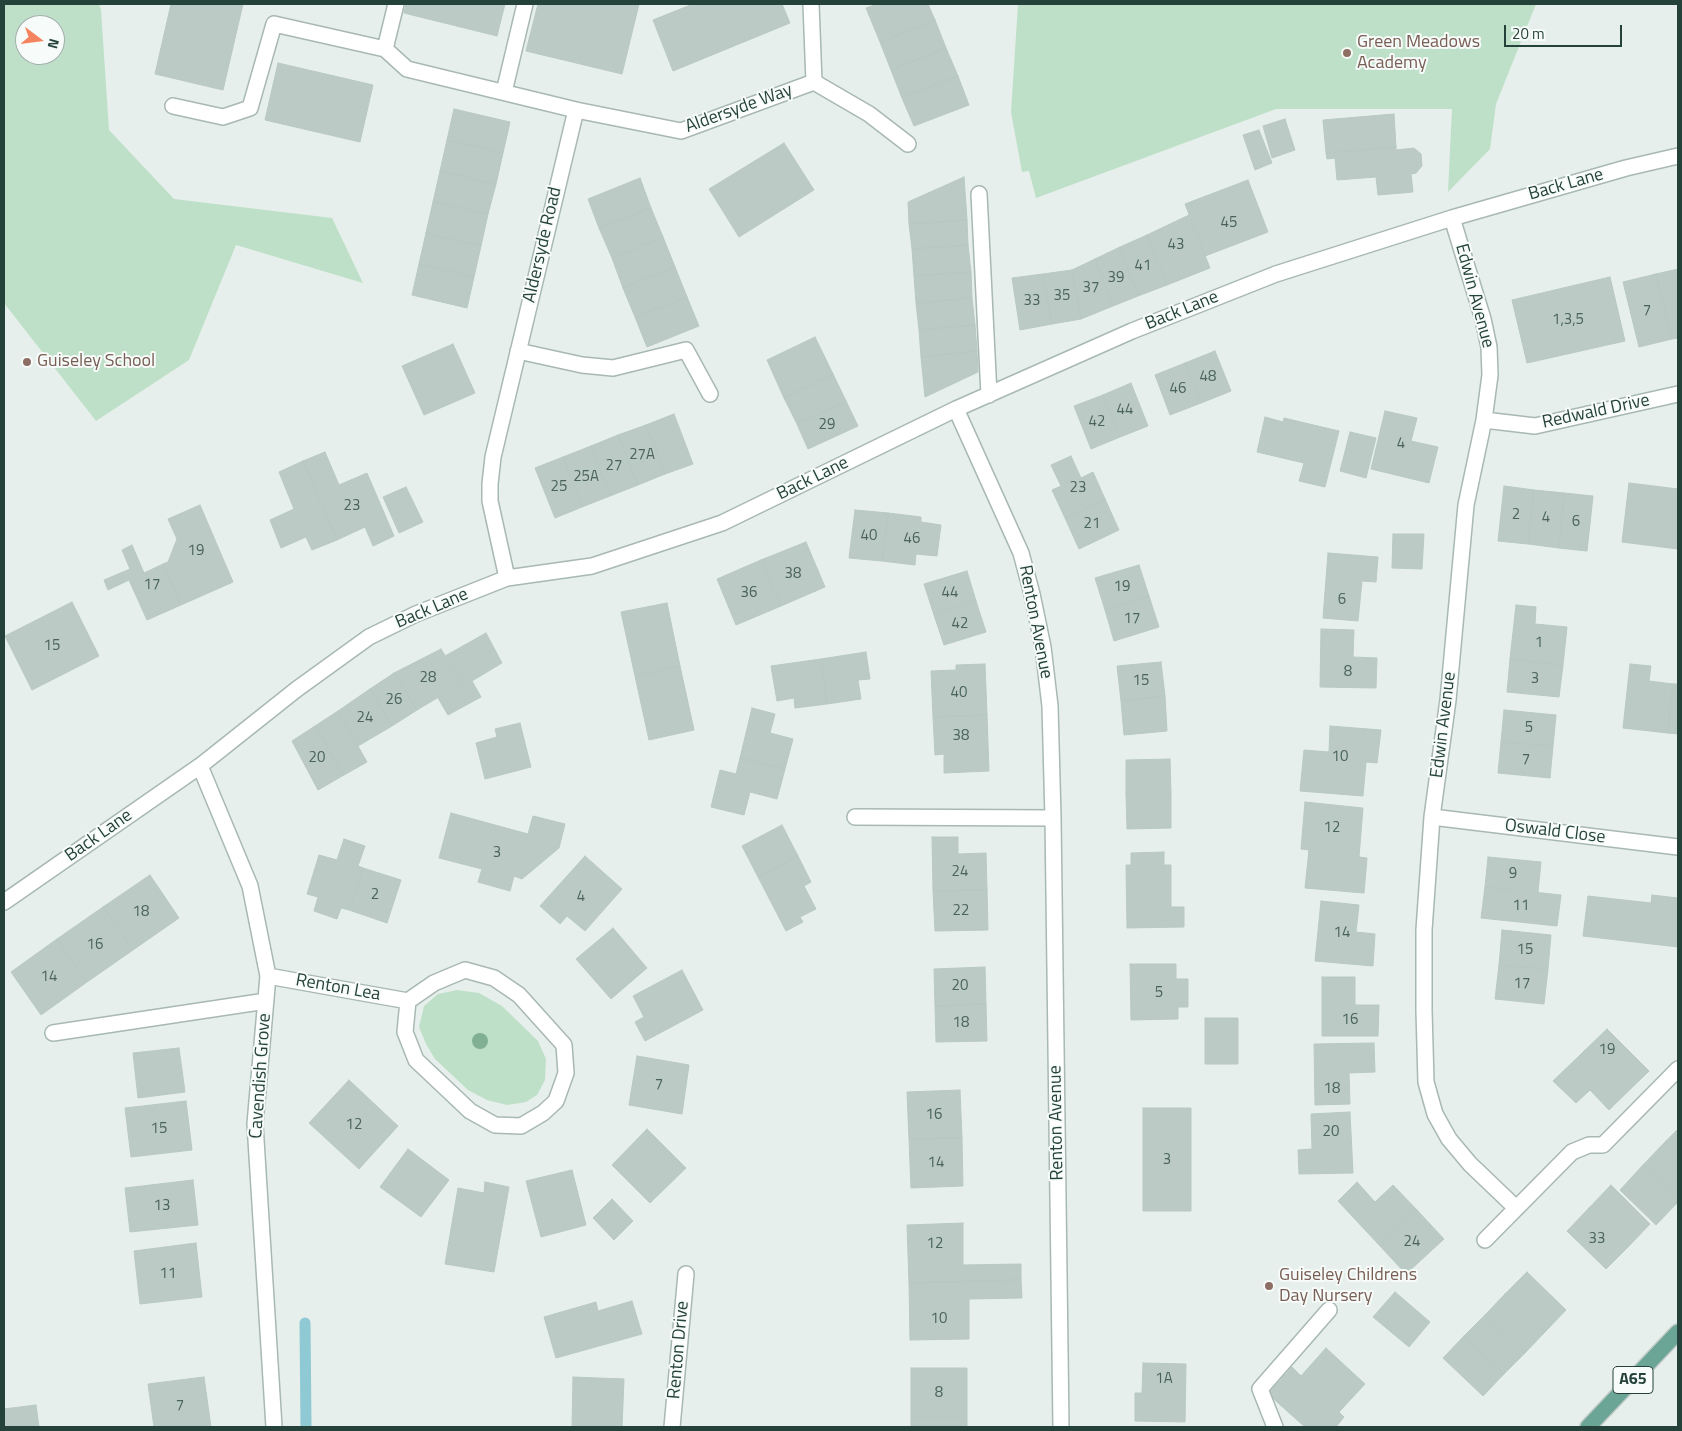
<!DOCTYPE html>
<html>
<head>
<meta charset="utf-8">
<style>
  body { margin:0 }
  #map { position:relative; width:1682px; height:1431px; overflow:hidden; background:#e6efeb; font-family:"Titillium Web",sans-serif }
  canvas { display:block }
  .frame { position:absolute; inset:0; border:5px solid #24423a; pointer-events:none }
  .north { position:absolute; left:15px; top:15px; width:50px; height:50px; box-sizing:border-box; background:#f7fbf9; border:1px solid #a3b1ad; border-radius:50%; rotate:105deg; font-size:14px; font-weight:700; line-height:20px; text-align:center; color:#24423a }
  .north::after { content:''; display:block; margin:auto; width:18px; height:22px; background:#f4845f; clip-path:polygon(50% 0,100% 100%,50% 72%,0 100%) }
  .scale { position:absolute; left:1504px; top:25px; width:118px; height:22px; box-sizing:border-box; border:2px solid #24423a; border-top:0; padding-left:6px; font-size:15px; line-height:18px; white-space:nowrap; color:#24423a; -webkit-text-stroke:4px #f7fbf9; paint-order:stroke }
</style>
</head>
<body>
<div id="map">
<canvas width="1682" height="1431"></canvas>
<div class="frame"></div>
<div class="north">N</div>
<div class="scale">20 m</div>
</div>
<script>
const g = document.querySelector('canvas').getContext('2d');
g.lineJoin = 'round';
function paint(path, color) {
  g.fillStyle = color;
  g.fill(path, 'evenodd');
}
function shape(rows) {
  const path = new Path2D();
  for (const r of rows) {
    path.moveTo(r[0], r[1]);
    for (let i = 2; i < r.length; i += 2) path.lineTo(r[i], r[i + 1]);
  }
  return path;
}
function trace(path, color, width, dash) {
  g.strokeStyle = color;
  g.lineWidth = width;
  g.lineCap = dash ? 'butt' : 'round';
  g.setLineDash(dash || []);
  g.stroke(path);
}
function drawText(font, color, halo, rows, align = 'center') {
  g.font = font + ' "Titillium Web",sans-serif';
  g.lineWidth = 4;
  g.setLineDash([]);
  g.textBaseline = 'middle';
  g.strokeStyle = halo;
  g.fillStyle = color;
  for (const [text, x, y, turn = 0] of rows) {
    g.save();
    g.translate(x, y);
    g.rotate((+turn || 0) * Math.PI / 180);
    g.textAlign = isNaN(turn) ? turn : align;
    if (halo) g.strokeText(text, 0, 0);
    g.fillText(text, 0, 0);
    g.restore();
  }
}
paint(shape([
  [4,4,99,4,101,10,109,130,174,199,332,218,363,283,236,245,189,360,96,421,4,303],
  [25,25,55,25,55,55,25,55],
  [1018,4,1536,4,1496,104,1490,149,1448,192,1452,109,1276,109,1036,198,1029,171,1022,172,1011,112],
  [457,990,479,993,502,1006,538,1041,546,1059,545,1080,537,1095,526,1102,507,1105,487,1100,468,1090,435,1059,426,1044,419,1027,424,1006,438,994]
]), '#bfe0c8');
trace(shape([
  [305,1323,306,1427]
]), '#8ec9d4', 11);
const building = shape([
  [171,4,243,4,223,90,155,74,171,4],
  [406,4,505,4,497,36,404,13,406,4],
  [538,4,639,4,622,74,526,51,538,4],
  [693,4,782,4,790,23,673,71,653,20,693,4],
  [878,4,928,4,935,20,880,42,866,8,878,4],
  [935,20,946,48,891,70,880,42,935,20],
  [946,48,958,76,902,98,891,70,946,48],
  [278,63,373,85,360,142,265,120,278,63],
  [958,76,969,105,914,126,902,98,958,76],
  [454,109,510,122,503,153,447,140,454,109],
  [1394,114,1396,147,1326,153,1323,120,1394,114],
  [1285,119,1295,150,1272,158,1263,126,1285,119],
  [1259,130,1272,163,1255,170,1243,135,1259,130],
  [447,140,503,153,496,184,440,171,447,140],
  [784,143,814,190,739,237,709,189,784,143],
  [1396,147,1396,150,1414,148,1421,154,1422,166,1416,173,1411,174,1413,192,1378,195,1376,177,1337,180,1335,158,1327,159,1326,153,1396,147],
  [440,171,496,184,488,214,433,202,440,171],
  [964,177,967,220,909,224,908,202,964,177],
  [640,178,651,208,599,228,588,199,640,178],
  [1248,180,1268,232,1205,256,1185,204,1248,180],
  [433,202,488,214,481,246,426,233,433,202],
  [651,208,663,237,612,258,599,228,651,208],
  [1189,215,1210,268,1167,285,1147,235,1189,215],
  [967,220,968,245,912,249,909,224,967,220],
  [426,233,481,246,474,277,419,264,426,233],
  [1147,235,1167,285,1138,296,1120,247,1147,235],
  [663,237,675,267,623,288,612,258,663,237],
  [968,245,971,272,914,276,912,249,968,245],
  [1120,247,1138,296,1113,306,1095,259,1120,247],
  [1095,259,1113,306,1081,319,1072,270,1095,259],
  [419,264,474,277,467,308,412,295,419,264],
  [675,267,687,297,635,317,623,288,675,267],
  [1678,269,1678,338,1672,339,1656,274,1678,269],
  [1072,270,1081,319,1052,324,1043,274,1072,270],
  [971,272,972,298,916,303,914,276,971,272],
  [1043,274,1052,324,1020,330,1012,278,1043,274],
  [1656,274,1672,339,1639,347,1623,282,1656,274],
  [1610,277,1625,341,1527,363,1512,300,1610,277],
  [687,297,699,326,647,347,635,317,687,297],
  [972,298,975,325,919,330,916,303,972,298],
  [975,325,977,351,921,357,919,330,975,325],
  [815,337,833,374,784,398,767,360,815,337],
  [453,344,475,393,424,415,402,366,453,344],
  [977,351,978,372,925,397,921,357,977,351],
  [1215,351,1231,391,1201,403,1185,363,1215,351],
  [1185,363,1201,403,1170,415,1155,375,1185,363],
  [833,374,846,401,797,424,784,398,833,374],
  [1131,383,1148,426,1120,437,1103,395,1131,383],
  [1103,395,1120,437,1091,449,1074,406,1103,395],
  [846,401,858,426,808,449,797,424,846,401],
  [1385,411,1417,418,1411,441,1438,447,1429,483,1371,469,1385,411],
  [674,414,693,464,665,474,646,425,674,414],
  [1265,417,1283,422,1284,418,1339,431,1325,487,1299,481,1304,463,1257,452,1265,417],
  [646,425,665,474,638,485,618,435,646,425],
  [1350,432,1376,438,1366,478,1340,471,1350,432],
  [618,435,638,485,610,496,591,446,618,435],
  [591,446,610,496,582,507,563,457,591,446],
  [325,452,339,485,367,473,394,536,373,546,365,527,337,540,303,461,325,452],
  [1071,456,1081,478,1093,472,1105,499,1065,518,1052,490,1061,486,1051,465,1071,456],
  [563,457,582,507,555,518,535,468,563,457],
  [303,461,337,540,312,550,306,537,281,548,270,520,294,509,279,472,303,461],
  [1629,483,1678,489,1678,549,1622,542,1629,483],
  [1504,486,1534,490,1528,544,1498,541,1504,486],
  [406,487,423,522,399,533,383,497,406,487],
  [1534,490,1564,493,1559,548,1528,544,1534,490],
  [1564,493,1593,496,1587,551,1559,548,1564,493],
  [1105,499,1119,530,1079,549,1065,518,1105,499],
  [200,505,233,582,181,605,163,564,168,562,177,539,168,519,200,505],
  [855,510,888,513,882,561,849,558,855,510],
  [888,513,921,517,921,522,941,525,937,556,916,554,915,565,882,561,888,513],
  [1393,534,1424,534,1422,569,1392,568,1393,534],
  [806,542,825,587,781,606,761,560,806,542],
  [132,545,144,573,163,564,181,605,147,620,129,580,108,590,104,580,130,569,122,550,132,545],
  [1328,553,1378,557,1376,582,1362,581,1358,621,1323,618,1328,553],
  [761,560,781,606,736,625,717,579,761,560],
  [1139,565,1149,596,1105,610,1095,578,1139,565],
  [967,571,976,601,934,615,924,584,967,571],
  [1149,596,1159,627,1114,641,1105,610,1149,596],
  [976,601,986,632,944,645,934,615,976,601],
  [72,602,99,656,32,690,5,636,72,602],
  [667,603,680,666,635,676,621,612,667,603],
  [1516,605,1536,607,1535,624,1567,627,1563,665,1510,659,1516,605],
  [1321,629,1354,630,1353,657,1377,658,1376,688,1320,687,1321,629],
  [486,633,502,663,472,681,481,697,448,715,438,698,462,683,445,656,486,633],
  [441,649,462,683,417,710,394,673,441,649],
  [866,652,870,679,858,680,861,699,827,704,821,659,866,652],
  [821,659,827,704,795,708,794,698,777,701,771,666,821,659],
  [1510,659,1563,665,1559,697,1507,692,1510,659],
  [1161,662,1165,696,1121,701,1117,666,1161,662],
  [985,664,987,715,933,717,931,671,956,670,956,665,985,664],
  [1630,664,1651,666,1649,681,1673,684,1668,733,1623,728,1630,664],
  [680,666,694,730,649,740,635,676,680,666],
  [394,673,417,710,392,726,370,689,394,673],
  [1673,684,1678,684,1678,734,1668,733,1673,684],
  [370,689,392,726,358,746,338,711,370,689],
  [1165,696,1167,731,1124,735,1121,701,1165,696],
  [752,708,775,714,770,733,793,739,785,769,740,758,752,708],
  [1504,710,1556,715,1553,746,1501,742,1504,710],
  [338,711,367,762,344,775,315,726,338,711],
  [987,715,989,771,944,773,944,754,935,755,933,717,987,715],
  [520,723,531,767,485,779,476,743,497,737,495,729,520,723],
  [315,726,344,775,318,790,292,741,315,726],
  [1330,726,1381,730,1377,763,1366,762,1363,796,1300,791,1304,750,1329,752,1330,726],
  [1501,742,1553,746,1550,778,1498,773,1501,742],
  [740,758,785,769,777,799,750,792,744,815,711,807,720,770,736,774,740,758],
  [1170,759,1171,794,1126,794,1126,760,1170,759],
  [1126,794,1171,794,1171,828,1127,829,1126,794],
  [1305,802,1363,808,1359,857,1367,858,1364,893,1305,888,1309,850,1301,849,1305,802],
  [451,813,528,834,533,816,565,824,559,848,522,879,514,876,510,891,478,882,482,869,439,858,451,813],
  [782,825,798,856,758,877,742,846,782,825],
  [932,837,958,837,958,854,986,853,987,890,933,891,932,837],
  [344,839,365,846,358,866,363,868,349,910,341,908,337,919,314,911,318,897,307,894,319,855,337,860,344,839],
  [1164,852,1164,865,1171,865,1171,907,1184,907,1184,927,1127,928,1126,865,1131,865,1131,853,1164,852],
  [585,856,622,889,585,931,567,916,560,924,540,906,585,856],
  [798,856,811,882,804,886,816,909,800,917,803,922,786,931,758,877,798,856],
  [1488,857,1541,862,1538,892,1485,887,1488,857],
  [363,868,401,880,387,923,349,910,363,868],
  [150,875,179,918,133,950,103,907,150,875],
  [1485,887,1561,895,1557,926,1481,918,1485,887],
  [987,890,988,930,935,931,933,891,987,890],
  [1652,895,1678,898,1678,947,1583,936,1588,896,1651,903,1652,895],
  [1321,901,1359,905,1356,932,1375,934,1373,966,1315,961,1321,901],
  [103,907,133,950,87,982,57,939,103,907],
  [613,928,647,968,611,999,576,959,613,928],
  [1502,930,1551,935,1548,969,1499,965,1502,930],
  [57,939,87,982,41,1015,11,972,57,939],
  [1130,964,1176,964,1176,979,1188,979,1188,1007,1178,1007,1178,1019,1131,1020,1130,964],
  [1499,965,1548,969,1544,1004,1495,999,1499,965],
  [985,967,986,1004,935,1006,934,969,985,967],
  [682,970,703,1010,645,1041,635,1022,644,1017,633,996,682,970],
  [1322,977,1355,977,1355,1005,1379,1005,1378,1036,1322,1036,1322,977],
  [986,1004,987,1041,936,1042,935,1006,986,1004],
  [1205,1018,1238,1018,1238,1064,1205,1064,1205,1018],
  [1607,1029,1649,1071,1609,1110,1590,1090,1576,1103,1553,1081,1607,1029],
  [1374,1043,1375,1072,1349,1073,1350,1104,1315,1105,1314,1044,1374,1043],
  [179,1048,185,1092,138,1098,133,1053,179,1048],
  [637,1056,689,1065,682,1114,629,1105,637,1056],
  [349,1080,398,1126,359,1169,309,1123,349,1080],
  [960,1090,962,1138,909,1139,907,1092,960,1090],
  [186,1101,192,1150,131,1157,125,1108,186,1101],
  [1143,1108,1191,1108,1191,1211,1143,1211,1143,1108],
  [1350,1112,1353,1173,1299,1174,1298,1150,1312,1149,1311,1114,1350,1112],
  [647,1129,686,1168,650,1203,612,1165,647,1129],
  [1678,1129,1678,1153,1666,1141,1678,1129],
  [962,1138,963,1186,911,1188,909,1139,962,1138],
  [1666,1141,1678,1153,1678,1199,1643,1165,1666,1141],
  [408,1149,449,1180,421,1217,380,1187,408,1149],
  [1643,1165,1678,1199,1678,1202,1656,1225,1620,1190,1643,1165],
  [572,1170,586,1225,541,1237,526,1181,572,1170],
  [193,1180,198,1225,130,1232,125,1188,193,1180],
  [485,1182,509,1187,494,1272,445,1264,458,1188,484,1193,485,1182],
  [1357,1182,1375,1202,1393,1185,1417,1210,1380,1246,1338,1201,1357,1182],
  [1611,1185,1650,1224,1628,1247,1589,1208,1611,1185],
  [612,1199,633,1221,614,1240,593,1218,612,1199],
  [1589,1208,1628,1247,1606,1269,1567,1231,1589,1208],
  [1417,1210,1444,1239,1406,1274,1380,1246,1417,1210],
  [963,1223,963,1265,1021,1264,1021,1280,909,1283,907,1225,963,1223],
  [196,1243,202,1297,140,1304,134,1251,196,1243],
  [1527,1272,1566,1310,1545,1332,1505,1294,1527,1272],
  [1021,1280,1022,1298,969,1299,969,1339,910,1340,909,1283,1021,1280],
  [1395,1292,1430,1322,1409,1347,1373,1317,1395,1292],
  [1505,1294,1545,1332,1525,1353,1485,1315,1505,1294],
  [632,1301,642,1334,556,1358,544,1317,596,1302,598,1311,632,1301],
  [1485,1315,1525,1353,1504,1374,1464,1336,1485,1315],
  [1464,1336,1504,1374,1483,1396,1443,1358,1464,1336],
  [1326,1348,1365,1384,1339,1412,1344,1417,1336,1427,1305,1427,1268,1394,1292,1367,1301,1376,1326,1348],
  [1143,1363,1186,1364,1185,1422,1135,1421,1135,1393,1142,1393,1143,1363],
  [911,1368,967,1368,967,1417,911,1417,911,1368],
  [204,1377,211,1427,154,1427,148,1384,204,1377],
  [573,1377,624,1379,622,1427,572,1427,573,1377],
  [36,1405,39,1427,4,1427,4,1409,36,1405],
  [911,1417,967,1417,967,1427,911,1427,911,1417]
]);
paint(building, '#bbcac4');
trace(building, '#b8c9c2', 1);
const minor = shape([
  [385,49,396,4],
  [814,82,869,114,908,144],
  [504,92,525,4],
  [173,106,223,117,250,108,274,24,385,49,407,69,576,110,493,457,490,484,490,501,507,578],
  [576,110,681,131,814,82,811,4],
  [979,194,989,395],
  [1452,218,1483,319,1489,347,1490,375,1484,420,1466,505,1448,700,1432,817,1424,930,1424,1011,1426,1082,1435,1114,1449,1139,1470,1164,1516,1208],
  [518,351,582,365,613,368,686,350,710,394],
  [956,409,1021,553,1032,594,1043,647,1050,706,1053,818,1061,1427],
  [1484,420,1535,426,1678,394],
  [200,766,250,886,268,976,255,1124,274,1427],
  [855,817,1053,818],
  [1432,817,1678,847],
  [4,902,200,766,297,689,369,637,416,614,507,578,592,566,722,523,956,409,1132,331,1276,274,1452,218,1626,168,1678,156],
  [268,976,408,1001,434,983,465,970,494,978,519,995,564,1045,566,1073,556,1101,543,1113,521,1126,495,1125,470,1111,416,1060,405,1032,408,1001],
  [53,1033,266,1001],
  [1485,1240,1572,1152,1589,1145,1603,1145,1678,1069],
  [672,1427,686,1274],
  [1275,1427,1260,1389,1329,1310]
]);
const major = shape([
  [1588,1427,1678,1332]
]);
trace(minor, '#a8b8b2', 18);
trace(major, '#c2cac8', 18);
trace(minor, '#fff', 15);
trace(major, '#6aa596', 15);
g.fillStyle = '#80af93';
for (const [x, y] of [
  [480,1041]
]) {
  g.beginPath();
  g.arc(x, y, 8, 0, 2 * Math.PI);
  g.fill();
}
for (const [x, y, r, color] of [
  [1347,53,5,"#8d6e63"],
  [27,362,5,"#8d6e63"],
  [1269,1286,5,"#8d6e63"]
]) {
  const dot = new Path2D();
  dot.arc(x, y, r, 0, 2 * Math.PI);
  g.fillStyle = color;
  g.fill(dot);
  trace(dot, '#f7fbf9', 2);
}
drawText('15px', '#4a645c', null, [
  ["45",1229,223],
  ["43",1176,245],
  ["41",1143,266],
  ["39",1116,278],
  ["37",1091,288],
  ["35",1062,296],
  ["33",1032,301],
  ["7",1647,311],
  ["1,3,5",1568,320],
  ["48",1208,377],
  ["46",1178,389],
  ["44",1125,410],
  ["42",1097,422],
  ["29",827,425],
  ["4",1401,444],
  ["27A",642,455],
  ["27",614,466],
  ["25A",586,477],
  ["25",559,487],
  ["23",1078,488],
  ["23",352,506],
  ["2",1516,515],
  ["4",1546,518],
  ["6",1576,522],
  ["21",1092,524],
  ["40",869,536],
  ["46",912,539],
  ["19",196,551],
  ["38",793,574],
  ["17",152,585],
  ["19",1122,587],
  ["36",749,593],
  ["44",950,593],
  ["6",1342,600],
  ["17",1132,619],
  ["42",960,624],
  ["1",1539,643],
  ["15",52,646],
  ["8",1348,672],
  ["28",428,678],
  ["3",1535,679],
  ["15",1141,681],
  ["40",959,693],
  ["26",394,700],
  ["24",365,718],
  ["5",1529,728],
  ["38",961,736],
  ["10",1340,757],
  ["20",317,758],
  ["7",1526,760],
  ["12",1332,828],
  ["3",497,853],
  ["24",960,872],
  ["9",1513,874],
  ["2",375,895],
  ["4",581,897],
  ["11",1521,906],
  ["22",961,911],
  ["18",141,912],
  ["14",1342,933],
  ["16",95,945],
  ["15",1525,950],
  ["14",49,977],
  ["17",1522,984],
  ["20",960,986],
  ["5",1159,993],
  ["16",1350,1020],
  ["18",961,1023],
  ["19",1607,1050],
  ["7",659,1085],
  ["18",1332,1089],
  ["16",934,1115],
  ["12",354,1125],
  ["15",159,1129],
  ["20",1331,1132],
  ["3",1167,1160],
  ["14",936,1163],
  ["13",162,1206],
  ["33",1597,1239],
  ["24",1412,1242],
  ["12",935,1244],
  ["11",168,1274],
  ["10",939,1319],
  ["1A",1164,1379],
  ["8",939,1393],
  ["7",180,1406]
]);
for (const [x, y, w] of [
  [1633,1380,40]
]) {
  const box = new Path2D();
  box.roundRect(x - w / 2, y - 13.5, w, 27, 4);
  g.fillStyle = '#f7fbf9';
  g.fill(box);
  trace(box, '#24423a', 1);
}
drawText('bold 16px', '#24423a', null, [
  ["A65",1633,1380]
]);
drawText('18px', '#785e54', '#f7fbf9', [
  ["Green Meadows",1357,43],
  ["Academy",1357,64],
  ["Guiseley School",37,362],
  ["Guiseley Childrens",1279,1276],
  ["Day Nursery",1279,1297]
], 'left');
drawText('18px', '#24423a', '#f7fbf9', [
  ["Aldersyde Way",739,109,-20],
  ["Back Lane",1566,185,-16],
  ["Aldersyde Road",543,245,-77],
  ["Edwin Avenue",1474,296,75],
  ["Back Lane",1182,311,-22],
  ["Redwald Drive",1596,412,-12],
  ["Back Lane",813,479,-26],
  ["Back Lane",432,609,-23],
  ["Renton Avenue",1035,622,79],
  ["Edwin Avenue",1444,725,-83],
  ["Oswald Close",1555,832,7],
  ["Back Lane",99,836,-35],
  ["Renton Lea",338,988,10],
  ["Cavendish Grove",261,1076,-86],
  ["Renton Avenue",1057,1123,-91],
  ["Renton Drive",679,1350,-85]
]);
</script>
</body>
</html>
